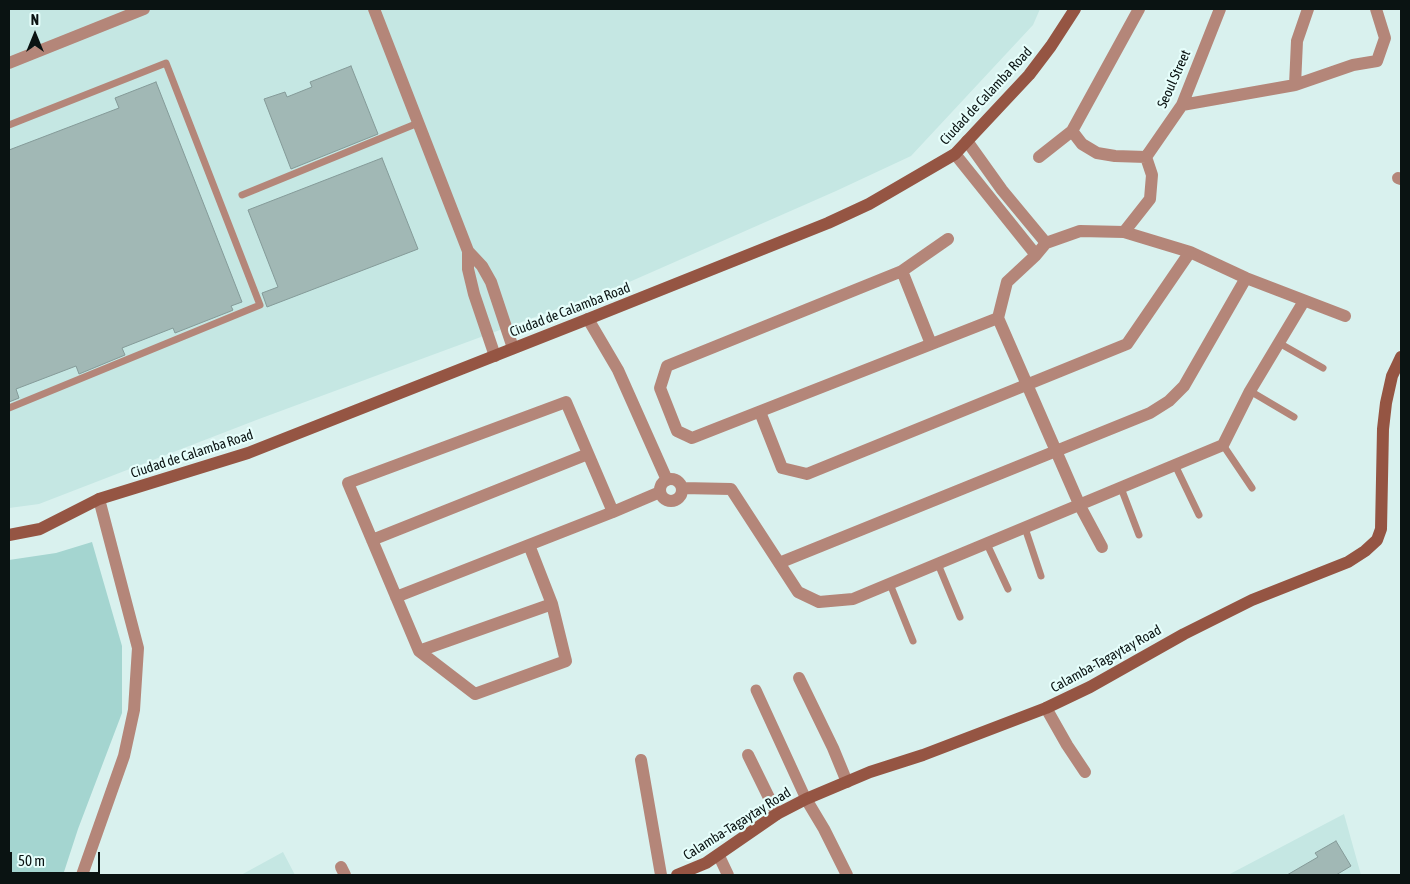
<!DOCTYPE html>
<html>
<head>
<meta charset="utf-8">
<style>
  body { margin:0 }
  #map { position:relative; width:1410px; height:884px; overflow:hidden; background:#d9f1ee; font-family:"Asap Condensed",sans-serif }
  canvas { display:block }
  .frame { position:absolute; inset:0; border:10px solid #0a1312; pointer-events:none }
  .north { position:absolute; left:10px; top:10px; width:50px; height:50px; -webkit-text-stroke:4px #e6fefb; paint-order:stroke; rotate:0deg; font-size:14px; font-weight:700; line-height:20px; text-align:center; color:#0a1312 }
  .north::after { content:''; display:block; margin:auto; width:18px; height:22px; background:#0a1312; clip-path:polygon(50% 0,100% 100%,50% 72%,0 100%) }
  .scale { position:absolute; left:10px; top:852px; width:90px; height:22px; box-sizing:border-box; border:2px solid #0a1312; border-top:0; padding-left:6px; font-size:15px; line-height:18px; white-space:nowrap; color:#0a1312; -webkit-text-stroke:4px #e6fefb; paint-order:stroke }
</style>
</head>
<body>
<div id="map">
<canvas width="1410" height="884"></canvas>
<div class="frame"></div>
<div class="north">N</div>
<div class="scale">50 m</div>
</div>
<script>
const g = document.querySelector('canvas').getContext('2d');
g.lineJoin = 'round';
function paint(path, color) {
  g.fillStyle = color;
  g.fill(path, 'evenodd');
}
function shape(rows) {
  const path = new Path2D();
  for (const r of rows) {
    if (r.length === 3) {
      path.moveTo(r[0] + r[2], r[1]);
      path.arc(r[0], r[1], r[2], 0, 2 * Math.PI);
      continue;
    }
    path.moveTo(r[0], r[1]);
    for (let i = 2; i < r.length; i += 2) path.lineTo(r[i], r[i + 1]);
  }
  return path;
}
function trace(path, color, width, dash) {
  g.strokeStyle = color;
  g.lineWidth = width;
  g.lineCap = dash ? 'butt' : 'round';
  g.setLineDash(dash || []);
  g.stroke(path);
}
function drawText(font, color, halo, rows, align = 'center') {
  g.font = font + ' "Asap Condensed",sans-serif';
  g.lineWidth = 4.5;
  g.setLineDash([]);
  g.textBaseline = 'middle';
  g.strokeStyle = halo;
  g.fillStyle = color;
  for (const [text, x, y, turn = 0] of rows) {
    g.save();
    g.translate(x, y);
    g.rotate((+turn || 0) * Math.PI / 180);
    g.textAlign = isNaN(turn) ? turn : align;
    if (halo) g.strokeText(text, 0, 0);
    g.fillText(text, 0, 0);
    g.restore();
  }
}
paint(shape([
  [9,9,1040,9,1033,25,911,156,836,191,627,283,259,419,39,504,9,508],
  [1344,814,1361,875,1228,875],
  [283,852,295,875,241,875]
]), '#c5e7e3');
paint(shape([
  [92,542,122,646,122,713,78,829,63,875,9,875,9,560,56,553]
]), '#a4d5d0');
const building = shape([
  [351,66,378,134,291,169,264,99,285,92,287,97,312,87,310,82,351,66],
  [156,82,242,302,231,306,233,310,231,311,175,333,173,328,122,348,125,355,79,374,76,366,16,389,19,398,9,402,9,150,119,108,115,98,156,82],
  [382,158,418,249,267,307,262,293,278,287,248,210,382,158],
  [1336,841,1351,866,1336,875,1287,875,1318,857,1315,853,1336,841]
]);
paint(building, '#a1b8b5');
trace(building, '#859b99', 1);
trace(shape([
  [9,125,166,63,260,305,9,408],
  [242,195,418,123],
  [1279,343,1323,368],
  [1250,391,1294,417],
  [1223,445,1252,488],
  [1175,465,1199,515],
  [1121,488,1139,535],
  [1025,528,1041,576],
  [987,544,1008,589],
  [938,564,960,617],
  [890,584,913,641]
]), '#b48679', 7);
trace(shape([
  [756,690,806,799]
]), '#b48679', 11);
trace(shape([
  [374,9,468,251,468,269,474,294,495,356],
  [9,63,144,9],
  [1295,85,1297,41,1308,9],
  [1182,105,1295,85,1353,65,1377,61,1385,38,1376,9],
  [1072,131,1082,144,1097,153,1115,156,1146,157,1152,175,1150,199,1124,232],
  [967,141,1002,190,1046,243],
  [955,154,1036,255],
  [1039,157,1072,131,1139,9],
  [1146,157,1182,105,1220,9],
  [1398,178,1401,179],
  [948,239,902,271,667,366,660,388,677,431,692,438,998,318,1007,282,1036,255,1046,243,1080,231,1124,232,1190,252,1246,278,1345,316],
  [468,251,482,266,491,282,513,348],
  [902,271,931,344],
  [998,318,1080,506,1102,547],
  [588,319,618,370,667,480],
  [760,412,782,468,807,474,1127,344,1190,252],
  [671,490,11],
  [682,488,731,489,798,592,819,602,853,599,1223,445,1250,391,1304,301],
  [372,540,588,454],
  [529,545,552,604,566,661,475,694,419,651,348,483,566,402,613,512],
  [779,563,1150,413,1169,401,1184,386,1246,278],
  [396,597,613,512,660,492],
  [419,651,552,604],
  [799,678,833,748,847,782],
  [1046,708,1067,745,1085,772],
  [748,755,777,814],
  [641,760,661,875],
  [806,799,824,829,847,875],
  [719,856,728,875],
  [341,867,345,875]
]), '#b48679', 12);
trace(shape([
  [82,875,124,756,134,710,138,648,99,499]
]), '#b48679', 12);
trace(shape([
  [9,535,40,529,99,499,248,453,588,319,828,223,869,204,955,154,1029,75,1051,46,1075,9],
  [677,875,706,863,777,814,806,799,870,772,923,755,1046,708,1090,687,1184,634,1252,600,1348,562,1365,551,1377,540,1381,529,1383,429,1386,403,1392,376,1401,357]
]), '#955543', 12);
drawText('14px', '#0a1312', '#e6fefb', [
  ["Seoul Street",1174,79,-66],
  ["Ciudad de Calamba Road",986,96,-47],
  ["Ciudad de Calamba Road",570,310,-21],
  ["Ciudad de Calamba Road",192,454,-18],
  ["Calamba-Tagaytay Road",1106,659,-29],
  ["Calamba-Tagaytay Road",737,824,-32]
]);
</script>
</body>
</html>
